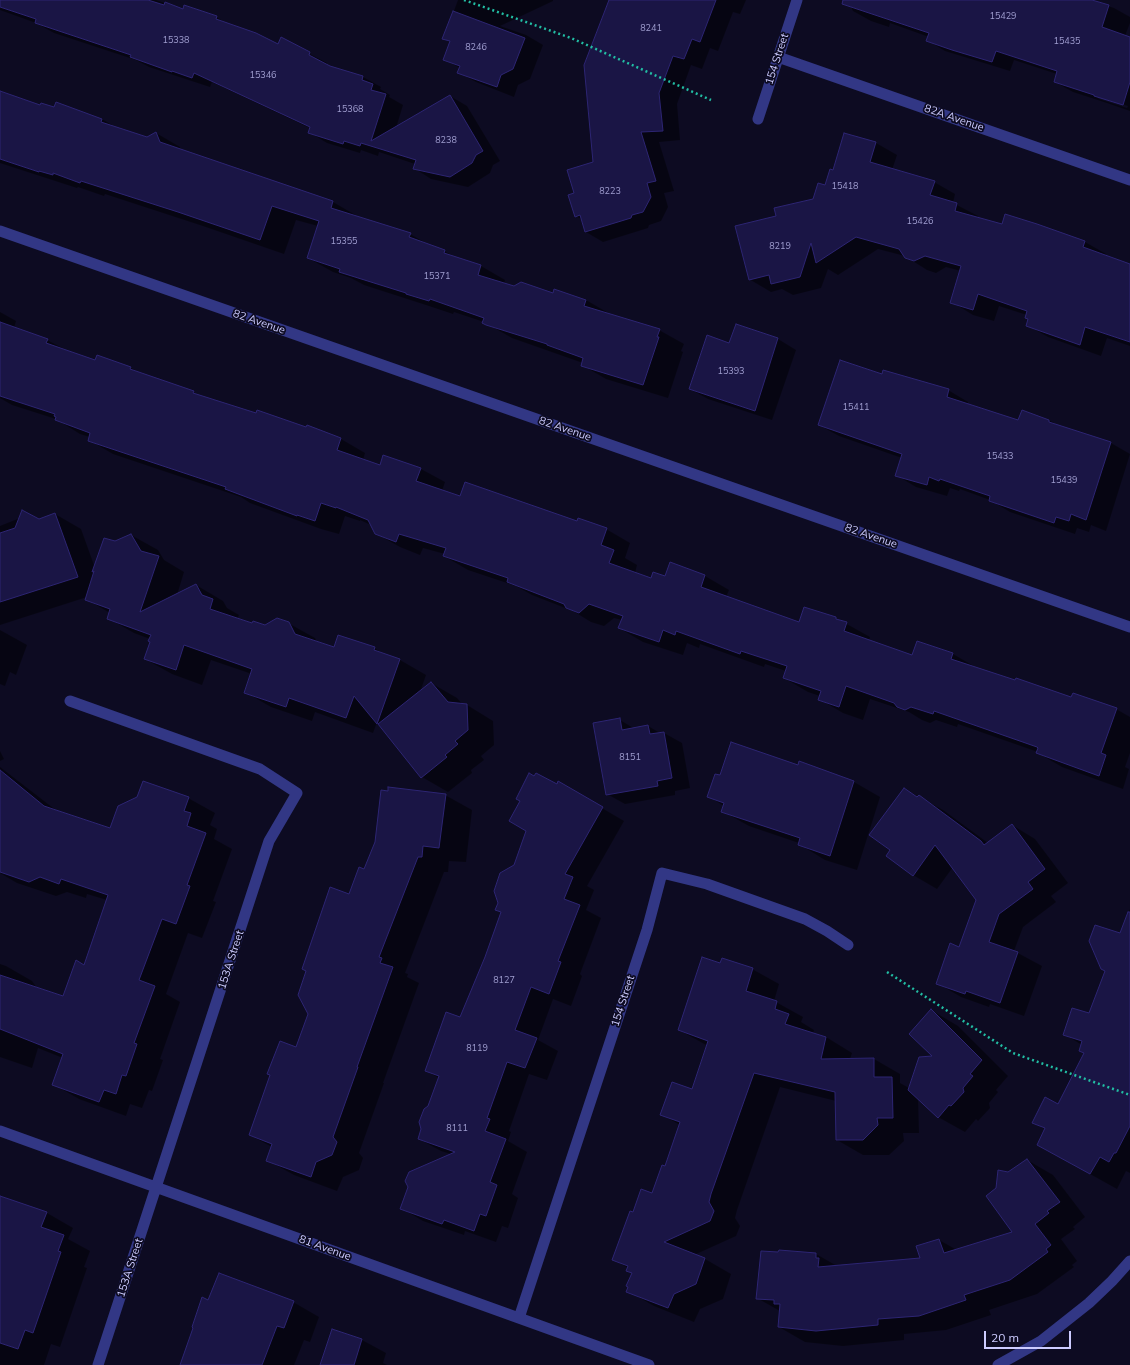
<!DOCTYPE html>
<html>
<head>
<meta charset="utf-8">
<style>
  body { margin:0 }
  #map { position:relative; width:1130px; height:1365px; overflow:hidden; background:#0d0b22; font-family:Mulish,sans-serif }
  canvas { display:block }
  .scale { position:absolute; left:984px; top:1331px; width:87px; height:18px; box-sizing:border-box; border:2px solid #cdccff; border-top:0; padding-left:5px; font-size:12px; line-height:14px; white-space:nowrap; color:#cdccff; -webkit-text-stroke:3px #0d0b22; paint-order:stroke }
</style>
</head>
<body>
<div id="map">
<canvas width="1130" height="1365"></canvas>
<div class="scale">20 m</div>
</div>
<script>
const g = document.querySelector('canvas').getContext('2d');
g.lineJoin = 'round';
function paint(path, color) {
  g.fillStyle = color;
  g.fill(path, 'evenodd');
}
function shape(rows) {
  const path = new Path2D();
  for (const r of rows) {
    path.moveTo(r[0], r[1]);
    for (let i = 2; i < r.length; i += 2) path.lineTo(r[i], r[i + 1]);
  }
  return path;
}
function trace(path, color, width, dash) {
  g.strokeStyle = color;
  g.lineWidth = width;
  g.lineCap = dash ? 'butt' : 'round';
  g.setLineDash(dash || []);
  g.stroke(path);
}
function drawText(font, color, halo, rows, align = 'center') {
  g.font = font + ' Mulish,sans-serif';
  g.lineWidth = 3.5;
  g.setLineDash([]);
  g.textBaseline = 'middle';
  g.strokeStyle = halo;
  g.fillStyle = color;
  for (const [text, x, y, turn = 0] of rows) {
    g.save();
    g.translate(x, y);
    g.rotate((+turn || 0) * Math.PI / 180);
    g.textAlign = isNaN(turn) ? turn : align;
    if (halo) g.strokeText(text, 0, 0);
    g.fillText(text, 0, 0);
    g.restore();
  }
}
paint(shape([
  [0,0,156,0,184,10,216,17,229,25,278,45,281,39,327,63,326,65,363,77,381,87,380,89,390,95,389,97,403,105,396,128,450,96,467,106,500,161,493,165,490,173,468,187,431,179,414,168,415,164,379,152,378,156,361,150,360,153,327,143,309,132,310,128,212,82,210,87,149,67,136,60,54,33,36,23,0,10],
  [458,0,553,0,553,1,500,26,526,35,543,45,530,79,518,85,514,97,476,82,458,72,460,68,444,59,450,42,444,38],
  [636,0,746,0,740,14,733,12,718,51,710,48,702,69,691,65,677,104,680,140,659,142,674,191,664,193,668,207,661,221,649,225,648,228,603,242,586,232,581,219,576,216,575,194,594,163],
  [848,0,1089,0,1114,8,1130,17,1130,23,1123,41,1130,38,1130,111,1107,103,1073,92,1055,82,1057,74,1014,60,1010,71,945,51,927,40,929,37,890,23,889,27,871,21,853,11],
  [1096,96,1128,106,1127,108,1099,99],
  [0,91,41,107,54,109,56,104,102,119,117,128,147,138,156,133,180,147,181,151,333,202,357,216,356,217,410,234,431,246,444,251,457,258,481,266,505,280,504,284,514,287,554,294,555,291,586,300,610,314,659,330,684,344,681,351,683,352,668,398,606,379,582,365,583,363,512,338,484,322,454,312,453,314,426,305,364,285,351,278,333,272,308,258,318,226,296,220,284,254,203,226,105,194,104,196,78,187,77,188,0,163],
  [876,143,897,155,892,170,934,182,955,194,953,203,978,216,978,218,1002,225,1085,242,1106,254,1105,256,1130,265,1130,346,1107,338,1101,356,1048,337,1027,325,1029,319,1027,315,999,306,994,321,973,315,952,302,961,271,946,267,936,273,927,270,905,256,878,249,838,275,828,269,821,288,793,295,782,289,771,292,749,279,778,217,814,200,826,187,834,171],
  [0,312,16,321,14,328,47,340,70,352,96,361,97,357,131,368,140,373,193,392,202,397,307,429,307,426,341,439,365,453,363,460,380,466,384,456,421,469,445,482,442,491,460,498,606,529,630,543,625,558,637,565,635,573,652,579,666,577,671,563,705,576,729,590,726,597,800,623,836,618,870,637,869,641,913,657,918,642,953,654,977,668,1072,698,1116,709,1130,717,1130,753,1125,767,1129,769,1123,789,1062,767,1038,753,1038,752,958,724,957,727,936,720,930,723,922,720,909,712,870,699,863,720,843,713,819,699,820,696,808,692,784,678,786,671,765,664,764,667,700,644,699,648,687,643,683,655,643,642,619,628,622,620,614,618,604,626,591,622,573,611,532,595,516,586,468,570,444,556,445,554,423,548,420,555,400,547,375,533,371,525,360,520,360,521,345,516,339,534,321,529,250,503,241,497,113,454,89,440,90,437,80,434,56,419,12,405,0,398],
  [736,325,778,339,796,350,772,420,708,399,690,389,730,344],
  [882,375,948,390,968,402,968,404,1019,421,1022,411,1049,420,1059,426,1111,443,1130,454,1106,531,1091,525,1089,532,1077,528,1075,534,1010,512,990,500,960,489,959,491,950,488,947,496,916,487,896,475,902,458,839,436,819,425],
  [55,514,81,529,95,568,115,542,131,535,158,550,164,560,184,572,177,595,196,585,223,601,227,608,239,615,237,619,252,624,265,626,288,623,315,638,317,642,335,648,374,648,385,655,400,660,426,675,420,692,431,683,457,698,463,705,467,705,493,721,494,745,481,756,484,760,471,770,472,773,448,792,422,777,377,722,373,733,315,712,312,721,271,707,245,692,252,674,211,660,202,685,172,674,145,659,151,642,150,639,134,633,108,618,110,613,86,599,87,597,0,625,0,526,20,518,39,520],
  [0,630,27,645,16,675,10,672,5,686,0,684],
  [620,720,635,729,648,726,660,733,664,733,682,743,690,788,675,791,675,795,625,804,607,794],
  [0,751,4,759,0,761],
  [798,766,854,782,880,797,857,870,825,860,799,844,799,843,749,826,722,811,724,806,708,796,720,777],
  [0,767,57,811,111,830,188,798,215,813,210,825,217,829,214,839,232,849,213,901,216,902,202,938,188,933,166,994,180,1002,160,1059,163,1060,152,1091,149,1090,142,1108,130,1104,126,1116,79,1099,53,1084,63,1058,38,1048,32,1068,0,1057,0,964,6,966,32,981,37,988,64,998,85,966,107,900,87,894,86,898,67,892,56,896,17,883,0,873],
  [559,783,624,821,587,886,594,890,586,910,601,918,580,974,582,976,571,1006,553,999,538,1040,558,1051,547,1080,529,1074,509,1131,511,1132,508,1141,527,1152,512,1194,518,1198,508,1228,502,1226,496,1242,465,1231,464,1235,423,1221,401,1208,451,1154,441,1151,419,1139,439,1078,426,1071,460,1018,486,957,502,913,496,909,515,866],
  [904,789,943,810,988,843,1012,825,1035,839,1068,883,1051,896,1056,902,1023,927,1014,951,1042,966,1024,1016,990,1004,989,1007,961,997,937,983,960,948,977,900,953,867,937,889,913,875,891,850],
  [445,795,472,810,466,862,449,861,448,872,444,872,405,973,408,974,407,977,419,983,383,1083,384,1083,359,1153,363,1158,359,1170,343,1177,337,1191,294,1175,267,1160,272,1147,250,1135,296,1048,349,895,364,870],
  [1130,909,1130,1173,1126,1171,1117,1189,1065,1160,1045,1129,1034,1123,1058,1105,1085,1053,1082,1045,1064,1034,1090,1015],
  [720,964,752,969,779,984,774,1001,803,1017,801,1022,814,1030,813,1034,826,1037,852,1053,850,1059,874,1059,900,1074,900,1083,909,1088,935,1057,931,1010,958,1026,1008,1076,996,1090,998,1092,989,1103,990,1108,978,1121,976,1119,965,1132,938,1117,918,1098,919,1133,903,1133,904,1141,889,1155,863,1155,837,1140,836,1101,780,1087,737,1210,735,1218,740,1226,736,1236,694,1255,705,1259,731,1274,723,1299,700,1309,694,1322,654,1306,628,1291,633,1273,628,1268,613,1259,653,1194,665,1167,680,1125,661,1114,692,1090,708,1046,679,1030],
  [1027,1160,1053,1175,1085,1217,1073,1227,1075,1229,1061,1239,1077,1261,1072,1265,1074,1267,1037,1294,989,1310,991,1315,946,1330,904,1334,904,1340,843,1346,805,1342,779,1327,780,1311,757,1298,816,1254,837,1266,921,1259,939,1240,957,1250,1013,1233,997,1188,1008,1173],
  [0,1197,47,1213,73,1228,68,1239,90,1251,84,1267,87,1268,60,1347,51,1344,44,1365,0,1365],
  [209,1301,293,1302,319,1317,310,1342,304,1340,294,1365,181,1365],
  [362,1340,386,1353,383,1363,387,1365,321,1365]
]), '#0007');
const building = shape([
  [0,0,148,0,164,5,165,2,183,9,184,5,217,16,216,19,256,33,278,44,281,37,310,52,309,55,330,66,363,76,362,80,373,84,371,90,386,94,371,141,450,95,483,151,476,155,472,163,450,177,413,169,416,160,361,143,360,146,344,141,343,144,308,133,310,127,194,73,192,78,172,71,172,72,130,57,131,55,35,23,36,19,0,7,0,0],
  [609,0,716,0,700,42,692,39,684,59,673,56,659,93,663,131,641,132,656,181,647,183,651,197,643,212,632,215,631,218,585,232,580,215,575,217,568,195,574,193,567,170,593,162,584,65,609,0],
  [843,0,1092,0,1109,5,1102,27,1130,37,1130,82,1123,105,1094,96,1094,95,1054,82,1057,71,996,51,992,62,952,50,926,41,929,33,842,4,843,0],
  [453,11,525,38,513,69,501,75,497,87,457,73,460,66,443,60,450,41,442,39,453,11],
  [0,91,40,105,41,103,54,107,56,102,102,119,101,122,147,137,156,132,160,142,333,201,331,208,411,233,409,237,445,250,444,253,481,265,478,275,514,286,521,282,553,293,554,289,586,300,584,306,660,329,657,337,659,337,643,385,581,366,583,358,547,345,547,344,486,325,482,323,484,318,430,299,429,301,406,294,406,293,339,272,340,269,307,258,319,221,272,206,260,240,178,212,81,181,80,183,53,173,53,175,39,171,39,172,0,159,0,91],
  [844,133,876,142,870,162,935,181,930,195,957,203,955,211,1002,224,1005,214,1037,224,1085,241,1083,247,1130,264,1130,342,1085,327,1080,345,1026,326,1028,319,1025,318,1027,311,978,294,973,310,950,303,961,266,925,256,914,261,905,258,899,249,856,237,816,263,811,243,800,277,771,284,769,275,749,280,735,226,776,216,774,208,813,199,818,183,825,185,830,169,833,170,844,133],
  [0,322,48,339,46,343,95,360,97,355,131,367,130,369,194,391,193,393,256,413,257,410,306,427,307,425,341,438,337,450,380,465,383,455,421,468,416,481,460,496,465,482,577,521,578,518,607,528,601,545,614,550,609,563,651,578,653,572,665,576,670,562,705,575,701,587,799,622,804,607,836,617,836,619,847,622,844,631,912,655,917,641,953,653,951,659,1015,680,1016,678,1071,697,1073,693,1117,708,1101,753,1106,755,1099,776,1036,753,1038,748,1037,747,934,711,933,714,911,707,905,710,897,707,894,703,846,686,839,707,818,700,821,691,783,678,787,666,741,651,740,654,676,631,675,635,663,630,659,642,618,628,623,616,589,604,579,613,566,608,564,604,507,582,508,578,443,556,446,548,399,534,396,542,375,534,368,520,336,507,336,508,321,503,315,521,297,515,297,516,225,489,226,487,88,441,90,433,55,420,56,417,54,416,55,414,0,396,0,322],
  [736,324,778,338,755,411,689,389,707,335,729,343,736,324],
  [840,360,882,374,883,370,949,389,947,397,1018,420,1022,410,1049,420,1049,422,1111,442,1086,520,1071,514,1069,521,1056,517,1054,523,989,501,990,496,940,479,939,481,929,477,927,485,895,476,902,454,818,425,840,360],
  [22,510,39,519,55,513,78,577,0,602,0,533,15,528,22,510],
  [131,534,141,551,159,556,140,612,196,584,202,595,213,599,210,609,252,623,253,621,265,625,277,618,289,622,295,634,334,647,338,635,375,647,374,650,400,659,377,724,354,696,346,718,289,698,286,707,244,693,252,669,184,645,176,670,144,659,150,642,148,641,151,635,107,619,110,609,85,600,94,571,92,572,104,538,115,541,131,534],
  [431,682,448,702,467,704,468,730,455,741,458,744,445,755,447,757,421,778,378,724,431,682],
  [620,718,622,730,648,725,650,734,664,732,672,778,657,781,658,786,606,795,593,723,620,718],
  [731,742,798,765,799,761,854,781,830,856,798,845,800,838,721,812,724,803,707,797,715,774,720,775,731,742],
  [0,770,44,806,110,828,118,806,137,797,143,781,189,797,184,811,191,813,187,826,206,833,187,885,190,886,176,924,162,919,139,980,155,986,134,1043,137,1044,126,1076,122,1075,116,1094,104,1090,99,1102,52,1085,63,1054,0,1029,0,975,63,996,76,960,84,965,108,895,61,879,59,884,40,877,29,882,0,872,0,770],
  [529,773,534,776,536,773,557,784,558,781,603,807,565,874,573,877,564,899,580,905,558,961,561,962,549,994,531,987,515,1030,537,1038,525,1068,507,1062,487,1118,490,1119,485,1131,506,1139,490,1182,497,1185,486,1216,480,1214,474,1231,444,1220,442,1224,400,1209,408,1187,405,1181,409,1172,455,1152,418,1139,421,1129,419,1122,424,1109,428,1106,439,1076,425,1071,446,1012,460,1017,485,957,501,912,495,910,498,903,494,891,500,873,514,865,526,831,509,821,520,801,516,799,529,773],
  [388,787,446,794,439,848,423,846,422,857,418,857,379,957,382,958,380,963,393,967,357,1067,358,1067,333,1137,337,1142,332,1155,316,1162,311,1177,266,1161,272,1144,249,1135,270,1075,267,1074,280,1041,296,1047,308,1014,298,995,306,971,302,969,330,887,349,894,359,867,364,869,375,842,381,790,388,791,388,787],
  [904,788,917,797,919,795,981,841,984,845,1012,824,1045,869,1028,882,1033,889,999,914,989,942,1018,952,1000,1003,966,991,965,994,936,984,950,943,959,947,976,900,935,845,913,876,886,856,890,850,869,835,904,788],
  [1128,912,1130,912,1130,1126,1116,1153,1114,1153,1109,1162,1100,1157,1090,1174,1037,1145,1045,1128,1032,1123,1045,1097,1058,1104,1084,1053,1079,1051,1082,1041,1063,1035,1072,1008,1089,1013,1105,971,1101,969,1089,941,1095,925,1120,933,1128,912],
  [702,957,720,963,722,958,753,968,746,991,777,1001,775,1009,789,1014,785,1024,826,1037,821,1059,874,1058,874,1077,892,1077,893,1118,877,1118,878,1125,863,1140,836,1140,835,1092,754,1073,711,1194,709,1202,714,1211,710,1221,664,1242,705,1258,696,1284,674,1294,668,1308,626,1292,628,1287,626,1286,632,1273,626,1271,628,1266,612,1260,630,1211,633,1212,641,1189,652,1193,662,1165,665,1166,680,1122,660,1115,672,1082,692,1089,708,1041,678,1030,702,957],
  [931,1009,982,1060,970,1074,973,1076,963,1088,964,1092,951,1106,949,1105,938,1118,908,1090,919,1057,932,1056,909,1034,931,1009],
  [1027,1159,1060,1202,1047,1211,1049,1213,1035,1224,1051,1245,1046,1249,1048,1252,1010,1280,964,1295,966,1300,919,1316,878,1319,878,1325,816,1331,778,1327,780,1304,774,1304,774,1300,756,1299,761,1251,778,1252,779,1250,816,1253,816,1258,819,1258,818,1267,920,1258,916,1246,939,1239,944,1253,1012,1232,986,1196,996,1188,998,1170,1008,1172,1027,1159],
  [0,1196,47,1212,41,1227,64,1235,58,1251,61,1252,33,1333,25,1330,18,1349,0,1343,0,1196],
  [219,1273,294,1301,284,1328,277,1326,262,1365,180,1365,193,1328,192,1327,202,1297,208,1300,219,1273],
  [332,1329,362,1339,354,1365,320,1365,332,1329]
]);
paint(building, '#1a1545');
trace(building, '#2d2573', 1);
trace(shape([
  [464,0,571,38,711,100],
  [887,972,1013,1053,1130,1095]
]), '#22bda3', 2.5, [2, 3]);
trace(shape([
  [778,57,1130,180],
  [758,119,797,0],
  [70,701,260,769,297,793,269,841,98,1365],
  [0,1131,649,1365],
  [519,1318,647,930,662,873,707,884,805,919,827,931,848,945],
  [998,1365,1041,1341,1089,1303,1112,1281,1130,1261]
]), '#323785', 11);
trace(shape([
  [0,231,1130,627]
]), '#323785', 11);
drawText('9px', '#a09ed0', null, [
  ["15429",1003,16],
  ["8241",651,28],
  ["15338",176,40],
  ["15435",1067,41],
  ["8246",476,47],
  ["15346",263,75],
  ["15368",350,109],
  ["8238",446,140],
  ["15418",845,186],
  ["8223",610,191],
  ["15426",920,221],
  ["15355",344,241],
  ["8219",780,246],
  ["15371",437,276],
  ["15393",731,371],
  ["15411",856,407],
  ["15433",1000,456],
  ["15439",1064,480],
  ["8151",630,757],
  ["8127",504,980],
  ["8119",477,1048],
  ["8111",457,1128]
]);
drawText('11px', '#cdccff', '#0d0b22', [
  ["154 Street",777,59,-72],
  ["82A Avenue",954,118,19],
  ["82 Avenue",259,322,19],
  ["82 Avenue",565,429,19],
  ["82 Avenue",871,536,19],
  ["153A Street",231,960,-72],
  ["154 Street",623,1001,-72],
  ["81 Avenue",325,1248,20],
  ["153A Street",130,1268,-72]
]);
</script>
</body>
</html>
